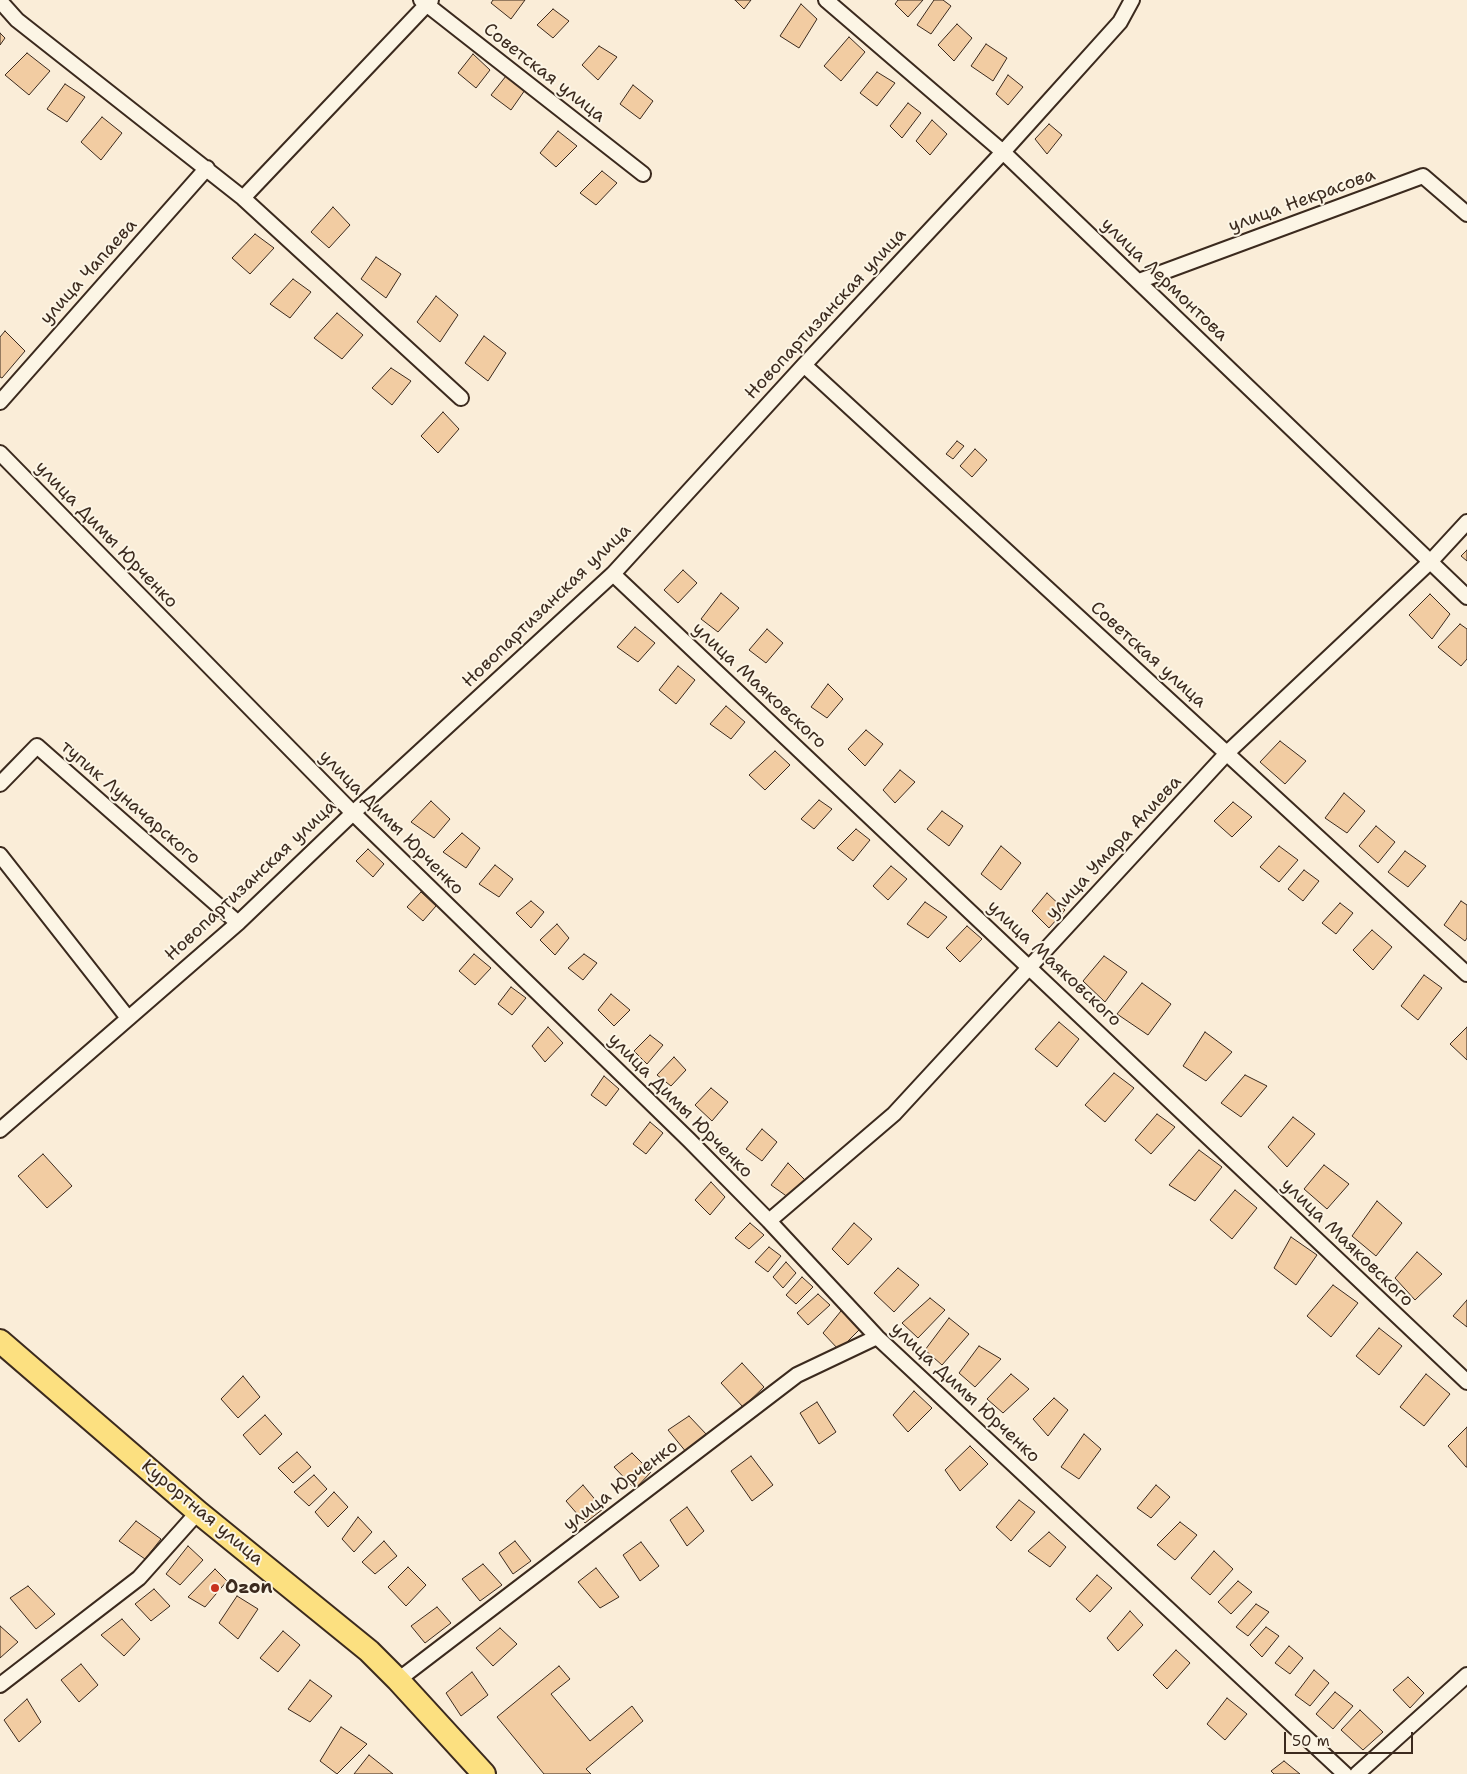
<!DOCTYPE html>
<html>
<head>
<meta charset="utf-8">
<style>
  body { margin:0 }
  #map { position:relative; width:1467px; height:1774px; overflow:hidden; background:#faedd8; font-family:"Shantell Sans",sans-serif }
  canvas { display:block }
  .scale { position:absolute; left:1284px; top:1732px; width:129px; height:22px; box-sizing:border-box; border:2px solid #3b2a1e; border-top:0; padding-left:6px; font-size:15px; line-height:18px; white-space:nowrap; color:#3b2a1e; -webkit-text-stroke:4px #fcf5e5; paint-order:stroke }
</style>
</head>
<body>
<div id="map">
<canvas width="1467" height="1774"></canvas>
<div class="scale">50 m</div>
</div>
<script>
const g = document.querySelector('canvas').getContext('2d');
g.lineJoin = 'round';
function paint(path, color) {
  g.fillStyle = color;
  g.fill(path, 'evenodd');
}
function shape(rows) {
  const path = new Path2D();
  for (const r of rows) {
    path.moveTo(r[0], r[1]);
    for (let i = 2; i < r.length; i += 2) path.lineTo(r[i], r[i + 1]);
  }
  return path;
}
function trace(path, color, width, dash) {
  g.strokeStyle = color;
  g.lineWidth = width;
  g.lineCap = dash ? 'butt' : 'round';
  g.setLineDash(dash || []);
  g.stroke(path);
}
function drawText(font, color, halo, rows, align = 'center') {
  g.font = font + ' "Shantell Sans",sans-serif';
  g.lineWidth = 4;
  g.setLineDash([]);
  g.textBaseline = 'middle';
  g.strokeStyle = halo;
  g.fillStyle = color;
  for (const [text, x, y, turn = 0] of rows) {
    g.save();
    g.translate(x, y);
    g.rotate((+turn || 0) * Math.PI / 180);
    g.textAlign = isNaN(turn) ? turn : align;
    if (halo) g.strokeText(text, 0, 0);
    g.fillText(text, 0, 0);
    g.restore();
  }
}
const building = shape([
  [493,0,525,0,511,19,491,3,493,0],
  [735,0,751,0,744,9,735,0],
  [898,0,923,0,908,17,895,4,898,0],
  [934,0,943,0,951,6,931,34,917,25,934,0],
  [801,4,817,19,799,48,780,36,801,4],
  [553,9,569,21,553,38,537,25,553,9],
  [957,24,972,38,954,61,938,45,957,24],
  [0,33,5,38,0,45,0,33],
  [849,37,865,52,841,81,824,66,849,37],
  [986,44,1007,58,993,81,971,66,986,44],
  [599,46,617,57,598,80,582,65,599,46],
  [27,53,50,71,29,95,5,75,27,53],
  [473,54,490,70,476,88,458,73,473,54],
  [877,72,895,83,877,106,860,93,877,72],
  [1008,75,1023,87,1008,105,996,94,1008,75],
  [506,76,525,90,511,110,491,95,506,76],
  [65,84,85,97,67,122,47,109,65,84],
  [633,85,653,101,640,119,620,104,633,85],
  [908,103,921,113,902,138,890,126,908,103],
  [102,117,122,133,101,160,81,142,102,117],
  [932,120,947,134,930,155,916,141,932,120],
  [1049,124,1062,135,1047,154,1035,139,1049,124],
  [558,131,577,146,556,167,540,153,558,131],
  [602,171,617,183,596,205,580,193,602,171],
  [333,207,350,225,329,248,311,232,333,207],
  [255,234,274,248,250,274,232,258,255,234],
  [376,257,401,274,386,298,361,279,376,257],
  [293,279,311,292,290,318,270,304,293,279],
  [436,296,458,315,440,342,417,322,436,296],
  [337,313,363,335,342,359,314,338,337,313],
  [5,331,25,351,2,378,0,377,0,337,5,331],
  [484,336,506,353,488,381,465,363,484,336],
  [391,368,411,381,392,405,372,388,391,368],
  [443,412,459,429,438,453,421,436,443,412],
  [957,441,964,446,953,459,946,454,957,441],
  [975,449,987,460,972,477,960,466,975,449],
  [1467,550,1467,561,1461,556,1467,550],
  [683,570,697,583,678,603,664,590,683,570],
  [721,593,739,608,718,632,701,619,721,593],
  [1430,594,1450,614,1432,639,1409,615,1430,594],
  [1460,624,1467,629,1467,659,1461,666,1438,647,1460,624],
  [635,627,655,643,638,662,617,647,635,627],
  [767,629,783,643,766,663,749,650,767,629],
  [678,666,695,680,676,704,659,690,678,666],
  [828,684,843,699,827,718,811,707,828,684],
  [726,706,745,722,731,739,710,724,726,706],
  [866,730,883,744,865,766,848,749,866,730],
  [1280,741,1306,761,1285,784,1260,762,1280,741],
  [775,751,790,765,765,790,749,775,775,751],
  [900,770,915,782,895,803,883,790,900,770],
  [1344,793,1365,811,1347,833,1325,818,1344,793],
  [819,800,832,809,814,829,801,819,819,800],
  [431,801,450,819,434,838,411,822,431,801],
  [1233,802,1252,817,1232,837,1214,821,1233,802],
  [942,811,963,826,949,846,927,829,942,811],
  [1376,826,1395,842,1378,863,1359,846,1376,826],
  [856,829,870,840,853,861,837,848,856,829],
  [462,833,480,848,466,868,443,852,462,833],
  [1001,846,1021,863,1001,890,981,874,1001,846],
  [1279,846,1298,860,1279,882,1260,867,1279,846],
  [368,849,384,864,373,877,356,861,368,849],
  [1405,851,1426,866,1408,887,1388,872,1405,851],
  [495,865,513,879,499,897,479,884,495,865],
  [891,866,907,879,888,900,873,886,891,866],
  [1304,870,1319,881,1303,901,1288,889,1304,870],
  [421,892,436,906,423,921,407,907,421,892],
  [1047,893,1065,910,1049,928,1032,911,1047,893],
  [531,901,544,912,531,928,516,913,531,901],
  [1461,901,1467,905,1467,938,1465,941,1444,925,1461,901],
  [925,902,947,917,928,938,907,924,925,902],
  [1340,903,1353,913,1336,934,1322,923,1340,903],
  [557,924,569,938,555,955,540,940,557,924],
  [967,926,982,939,960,962,946,948,967,926],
  [1372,930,1392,947,1373,970,1353,950,1372,930],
  [474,954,491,968,475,985,459,971,474,954],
  [584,954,597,963,583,980,568,968,584,954],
  [1104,956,1127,972,1105,1002,1083,981,1104,956],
  [1424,975,1442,988,1418,1020,1401,1006,1424,975],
  [1142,983,1171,1004,1148,1035,1117,1014,1142,983],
  [511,987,526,998,512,1015,498,1004,511,987],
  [611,994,630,1010,614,1026,598,1010,611,994],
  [1059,1022,1079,1039,1057,1067,1035,1049,1059,1022],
  [548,1027,563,1043,545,1062,532,1046,548,1027],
  [1467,1027,1467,1060,1450,1044,1467,1027],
  [1205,1032,1232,1052,1206,1081,1183,1066,1205,1032],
  [650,1035,663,1045,647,1064,634,1051,650,1035],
  [674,1057,686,1070,671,1086,657,1075,674,1057],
  [1114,1073,1134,1088,1105,1122,1085,1105,1114,1073],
  [1245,1075,1267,1086,1241,1117,1221,1103,1245,1075],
  [604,1076,619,1089,606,1106,591,1095,604,1076],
  [711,1088,728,1102,712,1121,695,1105,711,1088],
  [1157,1114,1175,1127,1151,1154,1135,1140,1157,1114],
  [1293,1117,1315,1134,1287,1167,1268,1147,1293,1117],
  [650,1122,663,1133,646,1154,633,1144,650,1122],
  [762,1129,777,1142,762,1161,746,1149,762,1129],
  [1199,1150,1222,1167,1195,1201,1169,1185,1199,1150],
  [43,1154,72,1186,47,1208,18,1176,43,1154],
  [788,1163,805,1180,792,1200,771,1185,788,1163],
  [1324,1165,1349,1184,1327,1209,1304,1189,1324,1165],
  [711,1182,725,1197,710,1215,695,1200,711,1182],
  [1235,1190,1257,1208,1232,1239,1210,1220,1235,1190],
  [1377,1201,1402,1223,1376,1256,1352,1236,1377,1201],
  [750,1223,764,1235,749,1249,735,1238,750,1223],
  [854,1223,872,1239,848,1265,832,1249,854,1223],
  [1291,1237,1317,1255,1296,1285,1274,1268,1291,1237],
  [769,1247,781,1256,768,1272,755,1262,769,1247],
  [1417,1252,1442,1274,1415,1300,1395,1278,1417,1252],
  [786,1262,796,1273,783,1288,773,1277,786,1262],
  [898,1268,919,1285,894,1312,874,1293,898,1268],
  [802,1277,813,1287,796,1304,786,1295,802,1277],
  [1333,1285,1358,1303,1331,1337,1307,1316,1333,1285],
  [818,1294,830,1305,808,1325,797,1313,818,1294],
  [930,1298,945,1310,918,1338,902,1323,930,1298],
  [1467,1300,1467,1327,1453,1316,1467,1300],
  [841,1311,860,1329,839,1350,823,1333,841,1311],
  [949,1318,969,1334,942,1365,925,1350,949,1318],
  [1379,1328,1402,1346,1379,1375,1356,1356,1379,1328],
  [979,1346,1001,1359,975,1387,959,1373,979,1346],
  [742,1363,764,1387,743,1407,721,1383,742,1363],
  [1011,1374,1029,1389,1003,1413,987,1399,1011,1374],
  [1426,1374,1450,1394,1424,1426,1400,1407,1426,1374],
  [243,1376,260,1397,238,1418,221,1399,243,1376],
  [914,1391,932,1408,908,1432,893,1415,914,1391],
  [1054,1398,1068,1410,1048,1436,1033,1419,1054,1398],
  [817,1402,836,1432,819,1444,800,1413,817,1402],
  [265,1415,282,1434,260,1455,243,1435,265,1415],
  [689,1416,707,1435,687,1453,668,1430,689,1416],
  [1467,1427,1467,1467,1466,1467,1448,1446,1467,1427],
  [1084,1434,1101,1449,1079,1479,1061,1467,1084,1434],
  [970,1446,988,1464,960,1491,945,1470,970,1446],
  [297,1452,311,1467,293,1483,278,1468,297,1452],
  [632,1453,651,1472,635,1489,614,1467,632,1453],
  [751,1456,773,1485,752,1501,731,1471,751,1456],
  [314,1475,327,1489,309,1506,294,1492,314,1475],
  [583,1485,603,1509,585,1523,566,1501,583,1485],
  [1156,1485,1170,1497,1151,1518,1137,1508,1156,1485],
  [334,1492,348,1507,328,1527,315,1512,334,1492],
  [1019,1500,1035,1512,1011,1541,996,1527,1019,1500],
  [687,1507,704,1531,687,1546,670,1520,687,1507],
  [358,1517,372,1532,354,1552,342,1539,358,1517],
  [136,1521,161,1539,145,1559,119,1541,136,1521],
  [1180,1522,1197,1535,1175,1560,1157,1545,1180,1522],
  [1049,1532,1066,1547,1050,1567,1028,1551,1049,1532],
  [384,1541,397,1556,375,1574,362,1562,384,1541],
  [515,1541,531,1561,513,1574,499,1553,515,1541],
  [641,1542,659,1566,640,1581,623,1555,641,1542],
  [188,1546,203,1560,180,1585,166,1574,188,1546],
  [1214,1551,1233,1569,1210,1595,1191,1578,1214,1551],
  [483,1564,502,1585,480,1601,462,1579,483,1564],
  [408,1567,426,1585,406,1606,388,1587,408,1567],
  [596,1568,619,1597,600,1608,578,1582,596,1568],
  [215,1569,227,1581,205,1607,188,1597,215,1569],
  [1097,1575,1112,1588,1090,1612,1076,1599,1097,1575],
  [1238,1581,1252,1592,1231,1614,1218,1602,1238,1581],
  [28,1586,55,1614,36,1629,10,1598,28,1586],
  [154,1589,170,1606,151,1621,135,1604,154,1589],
  [237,1596,258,1609,238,1639,219,1623,237,1596],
  [1256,1604,1269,1612,1248,1636,1236,1627,1256,1604],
  [437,1607,451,1623,425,1643,411,1626,437,1607],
  [1130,1611,1143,1625,1118,1651,1107,1638,1130,1611],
  [122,1619,140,1639,124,1656,101,1635,122,1619],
  [0,1626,18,1642,0,1658,0,1626],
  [1266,1627,1279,1636,1262,1657,1250,1645,1266,1627],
  [500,1628,517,1644,493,1666,476,1648,500,1628],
  [283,1631,300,1645,278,1672,260,1658,283,1631],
  [1289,1646,1303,1658,1290,1674,1275,1663,1289,1646],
  [1176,1650,1190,1663,1167,1689,1153,1675,1176,1650],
  [81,1664,98,1685,79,1702,61,1680,81,1664],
  [559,1666,570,1679,551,1694,590,1741,632,1706,643,1721,586,1769,591,1774,544,1774,497,1717,559,1666],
  [1314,1670,1329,1683,1310,1706,1295,1695,1314,1670],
  [472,1672,488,1695,461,1716,446,1693,472,1672],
  [1408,1677,1424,1693,1410,1708,1393,1690,1408,1677],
  [310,1680,332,1696,310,1722,288,1709,310,1680],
  [1335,1692,1353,1706,1333,1729,1316,1714,1335,1692],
  [1227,1698,1247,1714,1225,1740,1207,1724,1227,1698],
  [27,1699,41,1722,19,1742,4,1720,27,1699],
  [1360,1710,1383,1732,1363,1750,1341,1730,1360,1710],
  [341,1727,367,1744,337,1774,320,1761,341,1727],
  [369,1755,393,1774,354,1774,369,1755],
  [1284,1761,1300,1774,1274,1774,1271,1771,1284,1761]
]);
paint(building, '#f2cca2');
trace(building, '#3b2a1e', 1);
const street = shape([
  [421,0,643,174],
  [826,0,1003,152,1467,597],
  [0,1,17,20,243,198,461,398],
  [243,198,431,0],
  [1139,281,1423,176,1467,214],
  [804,365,1467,974],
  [0,402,207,168],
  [0,453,353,813,689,1140,769,1221,877,1337,1345,1774],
  [613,574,1467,1382],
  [0,784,37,746,238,923],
  [0,855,128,1018],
  [0,1130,238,923,353,813,613,574,804,365,1003,152,1120,22,1132,0],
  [769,1221,894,1114,1227,753,1431,561,1467,522],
  [398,1680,797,1375,877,1337],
  [0,1685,139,1578,198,1512],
  [1357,1774,1467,1675]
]);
const primary = shape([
  [0,1341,198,1512,369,1651,398,1680,484,1774]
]);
trace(street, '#3b2a1e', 18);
trace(primary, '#3b2a1e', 26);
trace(street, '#fcf5e5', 14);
trace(primary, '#fce080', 22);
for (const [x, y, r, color] of [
  [215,1588,5,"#c8321e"]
]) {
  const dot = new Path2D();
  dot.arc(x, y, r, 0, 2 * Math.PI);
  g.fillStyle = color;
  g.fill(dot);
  trace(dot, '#fcf5e5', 2);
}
drawText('18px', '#3b2a1e', '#fcf5e5', [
  ["Советская улица",544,73,38],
  ["улица Некрасова",1302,201,-20],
  ["улица Чапаева",89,272,-48],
  ["улица Лермонтова",1164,280,44],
  ["Новопартизанская улица",826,314,-47],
  ["улица Димы Юрченко",106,535,46],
  ["Новопартизанская улица",547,606,-44],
  ["Советская улица",1148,655,42],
  ["улица Маяковского",759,686,43],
  ["тупик Луначарского",130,803,41],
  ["улица Димы Юрченко",391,823,45],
  ["улица Умара Алиева",1114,848,-47],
  ["Новопартизанская улица",251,881,-43],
  ["улица Маяковского",1054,964,43],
  ["улица Димы Юрченко",680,1106,45],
  ["улица Маяковского",1347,1243,44],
  ["улица Димы Юрченко",965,1393,43],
  ["улица Юрченко",621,1486,-37],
  ["Курортная улица",202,1513,40]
]);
drawText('bold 18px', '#3b2a1e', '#fcf5e5', [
  ["Ozon",225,1588]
], 'left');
</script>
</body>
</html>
